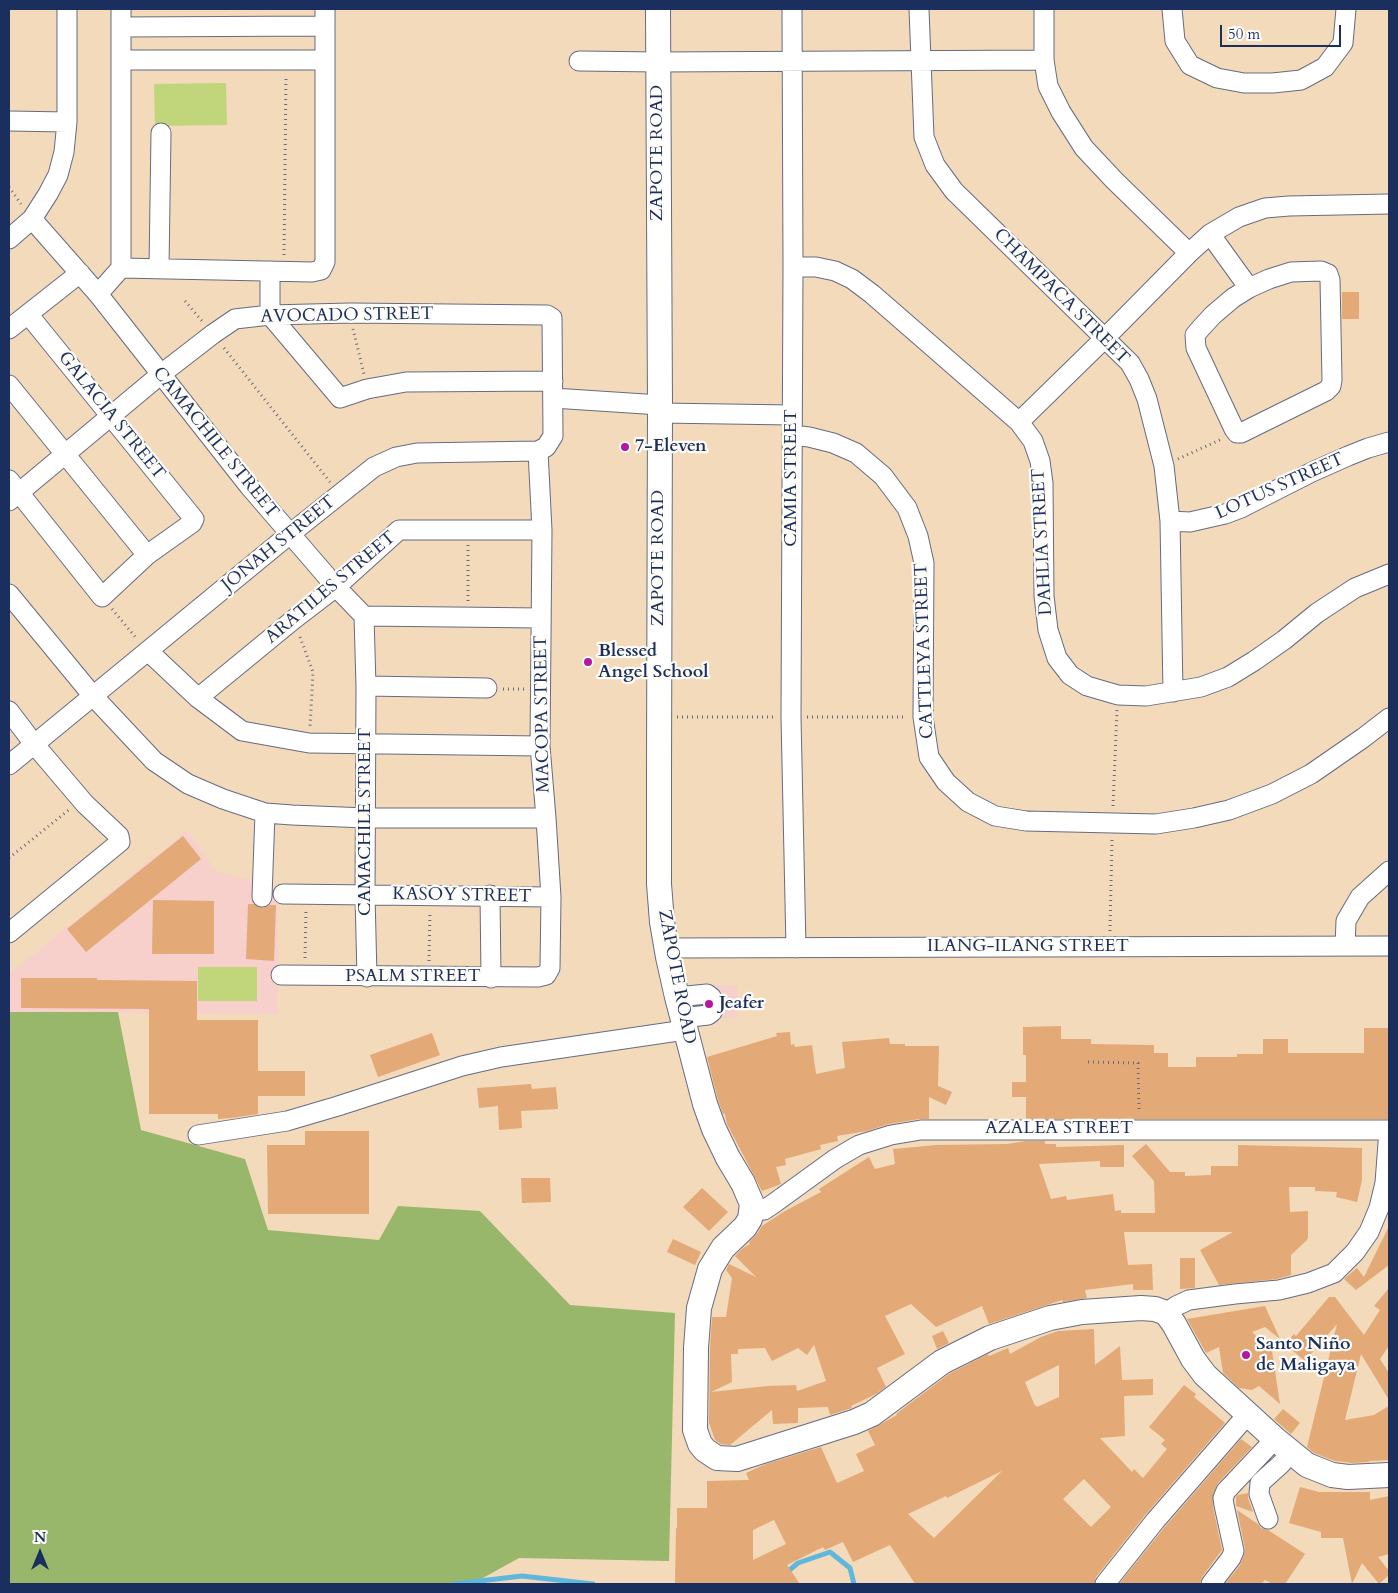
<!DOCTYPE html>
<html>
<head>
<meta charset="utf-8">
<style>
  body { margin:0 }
  #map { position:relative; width:1398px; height:1593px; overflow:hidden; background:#f3dabb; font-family:Cardo,serif }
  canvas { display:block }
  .frame { position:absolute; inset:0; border:10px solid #1b2f5e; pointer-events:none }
  .north { position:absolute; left:15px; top:1528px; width:50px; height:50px; -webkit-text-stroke:4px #fdfcf7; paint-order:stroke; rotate:0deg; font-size:14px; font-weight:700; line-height:20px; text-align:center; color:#1b2f5e }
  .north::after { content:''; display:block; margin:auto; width:18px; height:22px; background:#1b2f5e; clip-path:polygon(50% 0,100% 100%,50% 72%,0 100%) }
  .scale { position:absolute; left:1220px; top:25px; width:121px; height:22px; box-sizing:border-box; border:2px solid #1b2f5e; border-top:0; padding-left:6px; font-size:15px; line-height:18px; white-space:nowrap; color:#1b2f5e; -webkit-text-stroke:4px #fdfcf7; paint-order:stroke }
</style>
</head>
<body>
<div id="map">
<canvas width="1398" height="1593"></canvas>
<div class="frame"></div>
<div class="north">N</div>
<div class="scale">50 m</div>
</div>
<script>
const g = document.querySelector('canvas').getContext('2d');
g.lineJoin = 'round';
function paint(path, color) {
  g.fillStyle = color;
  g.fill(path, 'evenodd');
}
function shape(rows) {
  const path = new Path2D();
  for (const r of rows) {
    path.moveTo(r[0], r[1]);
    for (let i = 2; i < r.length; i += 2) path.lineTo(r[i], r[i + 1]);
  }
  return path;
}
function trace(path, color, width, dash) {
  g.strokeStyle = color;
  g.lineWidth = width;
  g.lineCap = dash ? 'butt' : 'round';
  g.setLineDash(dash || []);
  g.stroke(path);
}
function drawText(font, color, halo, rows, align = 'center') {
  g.font = font + ' Cardo,serif';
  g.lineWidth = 4.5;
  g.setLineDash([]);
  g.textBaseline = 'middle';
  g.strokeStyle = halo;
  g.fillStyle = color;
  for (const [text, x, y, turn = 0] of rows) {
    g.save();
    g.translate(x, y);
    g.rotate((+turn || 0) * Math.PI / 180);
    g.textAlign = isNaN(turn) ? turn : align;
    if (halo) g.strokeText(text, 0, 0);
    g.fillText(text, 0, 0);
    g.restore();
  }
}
paint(shape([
  [187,830,216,871,278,888,278,1014,9,1012,9,974],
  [691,985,737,985,738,1018,700,1019]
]), '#f7d0cc');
paint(shape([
  [226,83,227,125,155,126,154,84],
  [198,967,257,967,257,1001,198,1001]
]), '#c1d67a');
paint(shape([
  [9,1012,118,1012,141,1130,245,1159,268,1230,379,1240,398,1206,480,1211,570,1305,675,1313,669,1561,519,1558,472,1584,9,1584]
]), '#98b76a');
trace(shape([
  [786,1573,798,1563,830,1552,850,1568,854,1584],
  [454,1584,522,1576,593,1584]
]), '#5fb8dc', 5);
paint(shape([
  [1342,292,1359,292,1359,319,1342,319],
  [183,836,201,859,86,952,67,929],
  [153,900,214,901,214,954,152,954],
  [248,904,254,904,262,908,270,905,276,905,274,961,246,959],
  [21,978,97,978,97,980,197,981,197,1020,258,1020,258,1071,305,1071,305,1096,258,1096,258,1114,231,1118,218,1119,218,1114,149,1114,149,1009,21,1008],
  [1061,1026,1061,1039,1091,1039,1091,1044,1154,1045,1154,1053,1168,1053,1168,1067,1196,1067,1196,1057,1237,1057,1237,1054,1263,1054,1263,1039,1288,1039,1288,1053,1364,1053,1364,1028,1389,1028,1389,1119,1026,1119,1026,1097,1012,1097,1012,1082,1026,1082,1026,1055,1023,1055,1023,1027],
  [790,1032,791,1045,794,1044,795,1047,812,1045,816,1074,845,1068,842,1042,889,1038,890,1044,905,1044,905,1046,939,1046,938,1086,952,1092,946,1105,929,1097,929,1119,919,1119,889,1124,867,1131,837,1136,838,1141,820,1145,821,1149,785,1159,786,1165,776,1167,781,1184,762,1191,727,1124,725,1114,723,1114,718,1100,707,1057,777,1036,776,1033],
  [432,1033,440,1055,378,1077,370,1055],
  [531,1084,532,1089,556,1087,558,1109,521,1111,522,1128,499,1130,498,1106,479,1108,477,1088],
  [305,1131,369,1131,369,1214,268,1214,267,1145,305,1145],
  [1026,1141,1045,1141,1045,1144,1056,1144,1056,1147,1124,1145,1124,1167,1100,1167,1100,1161,1039,1164,1051,1199,1066,1196,1067,1200,1113,1194,1115,1211,1121,1210,1121,1213,1155,1213,1154,1181,1132,1156,1146,1144,1170,1172,1185,1172,1185,1176,1211,1175,1211,1166,1238,1166,1238,1145,1362,1148,1362,1180,1357,1202,1336,1197,1337,1192,1315,1191,1315,1187,1289,1187,1290,1212,1308,1211,1308,1239,1307,1238,1307,1240,1291,1255,1291,1275,1277,1279,1219,1285,1200,1250,1233,1232,1124,1232,1128,1265,1152,1264,1153,1290,1133,1290,1133,1284,1085,1290,1087,1298,1063,1302,1062,1300,989,1324,982,1306,936,1327,911,1304,885,1316,905,1354,877,1368,886,1387,876,1394,851,1406,852,1408,830,1415,828,1407,798,1408,798,1423,773,1424,772,1410,730,1445,721,1444,715,1440,709,1423,710,1349,712,1317,726,1317,732,1278,726,1270,729,1264,756,1277,735,1256,743,1248,750,1244,749,1242,757,1234,762,1226,785,1211,821,1192,819,1189,869,1157,875,1169,895,1164,893,1149,936,1145,1007,1144],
  [814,1345,826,1381,797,1391,796,1385,768,1386,711,1392,732,1382,731,1354,738,1354,738,1349,765,1348,772,1361,798,1348,807,1355],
  [521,1178,550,1178,551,1202,522,1203],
  [702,1188,728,1212,709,1231,683,1207],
  [1389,1226,1389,1265,1356,1290,1344,1279,1357,1268,1364,1277],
  [673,1239,701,1252,695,1265,667,1252],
  [1180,1258,1195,1258,1195,1288,1180,1289],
  [1389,1288,1389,1346,1380,1359,1389,1373,1389,1400,1361,1354,1345,1420,1374,1415,1389,1406,1389,1460,1369,1461,1369,1462,1353,1463,1335,1461,1314,1453,1307,1447,1337,1324,1305,1361,1285,1344,1294,1334,1296,1336,1329,1297,1335,1297,1364,1335,1380,1310,1374,1306],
  [1265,1306,1280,1339,1265,1327,1252,1332,1272,1351,1280,1404,1259,1386,1252,1390,1239,1388,1223,1373,1219,1347,1206,1353,1187,1319],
  [1094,1329,1095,1365,1120,1346,1122,1380,1153,1379,1153,1395,1124,1396,1125,1436,1100,1438,1132,1472,1134,1469,1143,1478,1167,1449,1161,1444,1165,1440,1149,1427,1184,1385,1196,1394,1194,1397,1225,1423,1146,1514,1096,1577,1094,1584,915,1584,890,1545,853,1562,843,1542,825,1550,823,1547,787,1565,800,1584,777,1584,777,1583,675,1584,676,1528,677,1528,677,1508,707,1508,707,1481,749,1480,746,1473,766,1464,821,1447,837,1483,864,1471,856,1454,875,1445,868,1431,897,1415,896,1414,949,1374,988,1354,989,1356,1008,1348,1010,1354,1041,1337,1058,1331],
  [1059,1365,1059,1397,1037,1407,1036,1405,1035,1406,1025,1382],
  [1002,1471,934,1538,908,1514,946,1496,947,1498],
  [1084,1479,1111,1507,1091,1527,1063,1499],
  [774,1520,786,1544,753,1560,753,1530],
  [943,1331,949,1343,937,1349,932,1336],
  [1283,1409,1300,1423,1291,1434,1274,1419],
  [1241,1439,1252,1447,1218,1483,1213,1494,1213,1507,1222,1550,1202,1577,1200,1584,1119,1584,1164,1528],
  [1300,1487,1319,1492,1370,1492,1370,1500,1389,1496,1389,1554,1378,1557,1389,1571,1389,1575,1379,1584,1362,1563,1352,1584,1343,1538,1321,1538,1321,1532,1289,1523],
  [1248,1493,1248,1498,1253,1512,1236,1506,1236,1497,1238,1495],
  [1237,1510,1258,1524,1261,1528,1268,1530,1305,1554,1285,1584,1272,1584,1265,1580,1261,1584,1225,1584,1240,1565,1244,1555,1245,1549]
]), '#e3a977');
const minor = shape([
  [792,9,793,267,791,717,796,948],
  [919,9,924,137,935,165,954,191,1130,363,1139,379,1147,399,1164,466,1170,521,1173,692],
  [1044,9,1044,60,1048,86,1061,112,1084,148,1114,180,1189,253],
  [1172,9,1175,41,1190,65,1217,78,1244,83,1273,83,1301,80,1325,67,1343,43,1346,9],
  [121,27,325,26],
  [121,60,325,60],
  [579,61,658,62,1044,60],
  [9,121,67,122],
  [32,219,98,294,249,486,336,587,364,616,366,686,365,895,367,977],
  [1210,234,1249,288],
  [9,239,32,219,48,194,58,175,64,152,67,122,67,9],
  [793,267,816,267,835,271,852,279,872,294,1019,422,1033,441,1040,461,1043,483,1044,596,1048,630,1057,658,1070,675,1087,686,1118,695,1146,696,1201,687,1228,677,1254,661,1284,640,1317,613,1355,588,1389,574],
  [121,268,312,272,321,270,325,262,325,9],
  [159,268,161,133],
  [270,271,270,315,340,398,367,389,406,382,553,381],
  [1321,271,1328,274,1330,280,1332,380,1331,386,1326,391,1241,433,1237,433,1234,429,1196,348,1195,335,1201,328,1213,315,1233,298,1249,288,1269,279,1291,272,1321,271],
  [98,294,121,268,121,9],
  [9,329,80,273],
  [9,385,147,555],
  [553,398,660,405],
  [660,413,792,415],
  [1019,422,1105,338,1189,253,1210,234,1239,217,1265,208,1289,206,1389,204],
  [792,435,809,437,833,443,856,453,883,476,907,508,918,536,924,563,923,717,929,757,946,782,968,802,995,816,1026,821,1156,824,1194,818,1229,810,1272,794,1311,774,1363,738,1389,718],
  [9,480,102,597,147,555,192,523,194,519,28,314],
  [9,501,160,375,213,334,235,319,270,315,350,313,547,315,552,318,553,436,546,447,538,451,417,453,396,457,374,467,290,534,9,765],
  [1170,521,1190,522,1225,514,1241,508,1312,472,1348,456,1368,448,1389,442],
  [9,594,93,696,154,761,188,784,223,799,265,813,292,815,366,818,546,818],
  [364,616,541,618],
  [148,651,198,698,242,731,309,743,540,746],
  [366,686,487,688],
  [198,698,293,620,336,587,399,530,542,530],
  [9,711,34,744,85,804,119,836,120,842,9,933],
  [283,894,551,897],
  [490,895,491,978],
  [262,897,265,813],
  [1345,946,1346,921,1360,897,1389,871],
  [666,948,1389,946],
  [281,975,538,977,546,975,550,968,551,897,546,818,540,746,542,530,538,451],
  [677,997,707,994,711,997,714,1002,714,1007,712,1012,708,1015,682,1018],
  [198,1135,287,1121,338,1106,462,1066,501,1057,685,1030],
  [752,1212,764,1210,773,1204,835,1159,859,1145,891,1135,921,1130,1389,1130],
  [1166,1313,1176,1306,1189,1300,1235,1294,1279,1290,1308,1283,1334,1273,1355,1252,1369,1232,1379,1208,1385,1183,1389,1130],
  [1268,1519,1259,1494,1260,1483,1281,1464,1291,1452],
  [1105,1584,1155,1521,1248,1414],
  [1211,1584,1231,1558,1234,1551,1224,1505,1223,1498,1226,1491,1275,1439]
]);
const major = shape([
  [658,9,660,405,659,770,659,884,662,922,668,957,677,997,705,1104,714,1129,728,1158,743,1183,752,1204,750,1219,745,1227,723,1248,710,1269,699,1308,696,1348,695,1430,700,1444,705,1450,717,1458,737,1459,854,1422,872,1414,942,1362,990,1338,1050,1318,1082,1312,1141,1308,1155,1309,1166,1313,1174,1324,1193,1359,1205,1375,1275,1439,1307,1465,1332,1475,1348,1477,1389,1475]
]);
trace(minor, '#676b7f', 21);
trace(major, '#676b7f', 26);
trace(shape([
  [9,187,21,204],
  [284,255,286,76],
  [185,301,202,321],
  [353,329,364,374],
  [224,348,330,482],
  [1178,459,1222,439],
  [468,545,468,602],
  [112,609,137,639],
  [300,637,313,672,310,728],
  [503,689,524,689],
  [677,717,776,717],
  [807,717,906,717],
  [1113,806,1117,710],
  [9,858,70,809],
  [1110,931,1112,840],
  [305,958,306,910],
  [429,961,430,912],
  [1088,1062,1138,1063,1139,1113]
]), '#676b7f', 3, [1, 4]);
trace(minor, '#fff', 19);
trace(major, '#fff', 24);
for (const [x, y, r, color] of [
  [625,447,5,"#b5179e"],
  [588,662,5,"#b5179e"],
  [709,1004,5,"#b5179e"],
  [1246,1355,5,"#b5179e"]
]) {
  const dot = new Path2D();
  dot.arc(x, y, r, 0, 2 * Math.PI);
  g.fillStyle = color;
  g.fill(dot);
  trace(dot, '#fdfcf7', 2);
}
drawText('18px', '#1b2f5e', '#fdfcf7', [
  ["ZAPOTE ROAD",658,153,-90],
  ["CHAMPACA STREET",1061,297,45],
  ["AVOCADO STREET",347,316,-1],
  ["GALACIA STREET",111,416,51],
  ["CAMACHILE STREET",215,443,51],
  ["CAMIA STREET",792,478,-90],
  ["LOTUS STREET",1280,487,-24],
  ["DAHLIA STREET",1043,542,-93],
  ["JONAH STREET",279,544,-39],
  ["ZAPOTE ROAD",659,558,-90],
  ["ARATILES STREET",331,588,-40],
  ["CATTLEYA STREET",925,651,-92],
  ["MACOPA STREET",543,714,-91],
  ["CAMACHILE STREET",366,822,-90],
  ["KASOY STREET",462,896,1],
  ["ILANG-ILANG STREET",1028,947],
  ["PSALM STREET",413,977],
  ["ZAPOTE ROAD",676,977,79],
  ["AZALEA STREET",1059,1129]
]);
drawText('bold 18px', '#1b2f5e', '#fdfcf7', [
  ["7-Eleven",635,447],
  ["Blessed",598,652],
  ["Angel School",598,673],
  ["Jeafer",719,1004],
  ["Santo Niño",1256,1345],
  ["de Maligaya",1256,1366]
], 'left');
</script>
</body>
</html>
